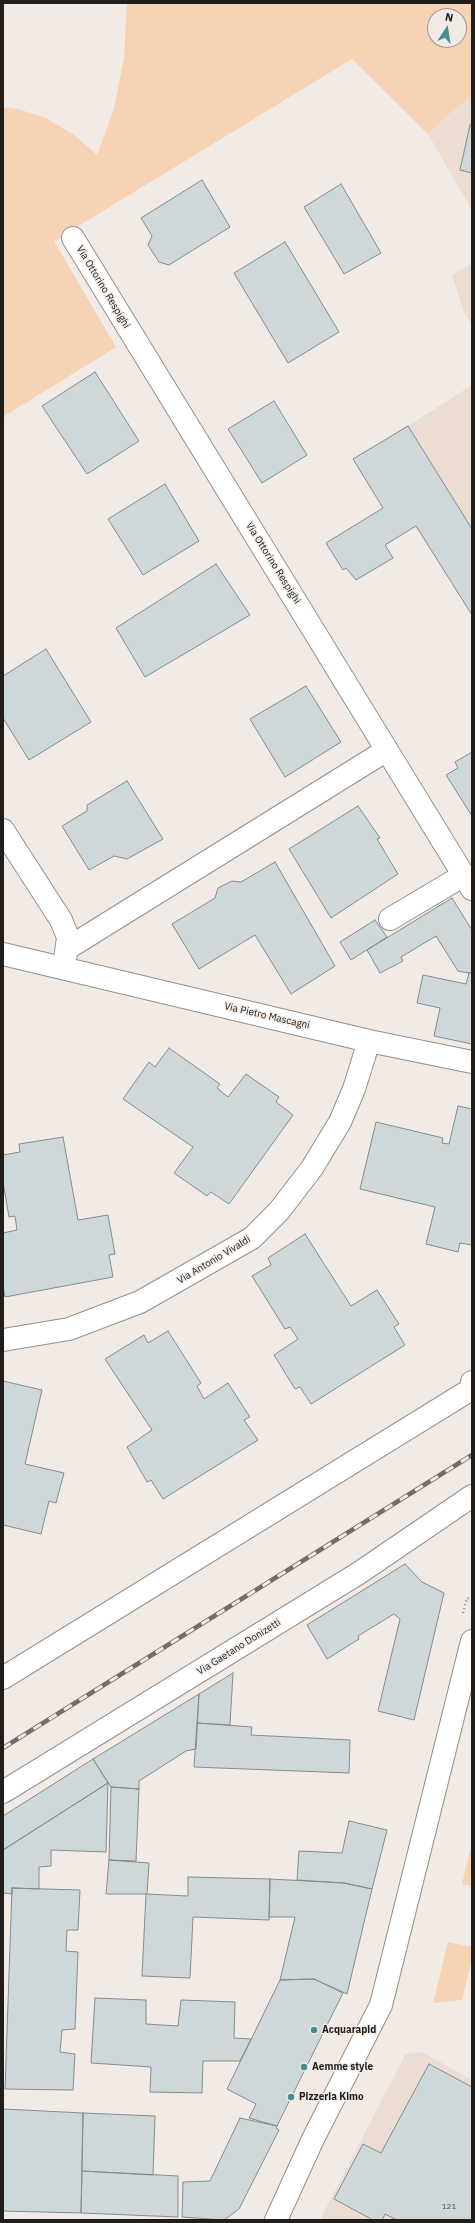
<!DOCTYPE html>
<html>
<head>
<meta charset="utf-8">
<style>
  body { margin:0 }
  #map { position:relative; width:475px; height:2223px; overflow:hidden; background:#f2ebe5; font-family:"IBM Plex Sans",sans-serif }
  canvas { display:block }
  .frame { position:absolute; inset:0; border:4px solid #201d1b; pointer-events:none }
  .north { position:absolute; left:427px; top:8px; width:40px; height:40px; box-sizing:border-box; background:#f2ebe5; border:1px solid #9e9994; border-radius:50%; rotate:12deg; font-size:11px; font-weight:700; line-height:16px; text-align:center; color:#201d1b }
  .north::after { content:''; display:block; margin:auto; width:14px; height:18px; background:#468d95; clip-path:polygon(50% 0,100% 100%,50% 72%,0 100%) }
</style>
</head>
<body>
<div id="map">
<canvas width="475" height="2223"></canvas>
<div class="frame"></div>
<div class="north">N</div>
</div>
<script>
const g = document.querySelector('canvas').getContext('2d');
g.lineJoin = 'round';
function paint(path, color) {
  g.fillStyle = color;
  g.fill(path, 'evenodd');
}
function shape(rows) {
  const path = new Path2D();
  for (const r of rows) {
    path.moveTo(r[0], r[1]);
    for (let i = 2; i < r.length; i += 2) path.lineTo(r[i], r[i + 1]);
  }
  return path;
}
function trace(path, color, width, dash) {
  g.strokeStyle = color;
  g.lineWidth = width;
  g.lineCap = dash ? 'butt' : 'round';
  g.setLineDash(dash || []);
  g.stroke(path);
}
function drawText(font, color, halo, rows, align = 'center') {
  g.font = font + ' "IBM Plex Sans",sans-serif';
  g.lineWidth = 3;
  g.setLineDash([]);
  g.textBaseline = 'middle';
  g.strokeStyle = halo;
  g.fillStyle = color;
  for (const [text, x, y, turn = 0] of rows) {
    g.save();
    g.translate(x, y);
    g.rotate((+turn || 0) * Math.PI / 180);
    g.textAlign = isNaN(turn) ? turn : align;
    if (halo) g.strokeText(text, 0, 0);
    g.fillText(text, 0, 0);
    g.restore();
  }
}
paint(shape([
  [472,94,472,210,428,134],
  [472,263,472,325,464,312,452,275],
  [472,385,472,529,408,426],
  [422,2052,472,2080,472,2220,320,2220,405,2055]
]), '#ebddd2');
paint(shape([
  [127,3,472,3,472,94,428,134,352,59,54,241,116,347,3,417,3,107,18,109,46,118,74,135,97,155,114,109,124,57],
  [435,16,459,16,459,40,435,40],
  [472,1843,472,1886,462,1884],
  [448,1942,472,1947,472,1959,462,2000,433,2003]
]), '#f7d3b6');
const building = shape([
  [470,125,472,125,472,173,460,170,470,125],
  [202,180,230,227,169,265,159,262,148,245,152,236,141,218,202,180],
  [341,184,381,253,344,274,304,207,341,184],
  [285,242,339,332,288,363,234,273,285,242],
  [95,372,139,441,87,474,42,406,95,372],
  [274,401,307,455,262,483,228,429,274,401],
  [408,426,472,529,472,615,416,526,385,545,393,558,356,580,346,568,343,570,326,543,383,508,353,459,408,426],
  [165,484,199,541,143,575,108,519,165,484],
  [216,564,250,615,145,677,116,628,216,564],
  [46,649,91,722,29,760,3,718,3,676,46,649],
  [306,686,341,742,285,777,250,719,306,686],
  [472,752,472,816,446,775,458,768,455,762,472,752],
  [127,781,163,839,127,859,114,856,89,870,62,826,87,811,87,805,127,781],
  [358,806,380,838,377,839,398,874,331,918,289,849,358,806],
  [275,862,335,966,291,994,255,935,199,969,172,924,215,898,218,888,232,881,241,882,275,862],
  [452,898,472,930,472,971,469,973,458,971,436,936,401,957,403,961,380,973,367,950,452,898],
  [375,920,387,937,351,960,340,942,375,920],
  [469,973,472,973,472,1044,434,1036,440,1008,417,1003,423,975,466,984,469,973],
  [169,1048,220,1084,217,1088,228,1097,246,1074,279,1097,276,1102,293,1115,229,1204,211,1192,207,1196,174,1173,193,1147,123,1099,149,1062,155,1067,169,1048],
  [458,1106,472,1109,472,1245,460,1243,458,1252,426,1244,435,1207,360,1189,376,1122,443,1138,442,1143,449,1144,458,1106],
  [63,1137,78,1220,108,1215,115,1254,109,1255,113,1277,5,1297,3,1285,3,1233,17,1230,15,1216,9,1217,3,1182,3,1155,20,1152,19,1144,63,1137],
  [305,1234,351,1306,377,1290,399,1324,394,1327,405,1345,311,1404,300,1387,295,1389,274,1355,298,1339,290,1327,285,1329,252,1276,271,1265,268,1258,305,1234],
  [168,1331,201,1383,197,1386,204,1399,228,1383,250,1417,244,1420,258,1440,163,1499,151,1480,147,1482,127,1447,152,1430,105,1359,144,1335,148,1343,168,1331],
  [3,1381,42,1390,25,1464,64,1473,56,1503,49,1501,41,1534,3,1525,3,1381],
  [405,1564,422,1582,444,1593,414,1720,378,1711,400,1619,394,1614,358,1636,359,1639,327,1659,307,1625,405,1564],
  [233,1673,230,1725,197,1723,199,1694,233,1673],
  [199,1694,196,1749,186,1751,139,1781,139,1789,111,1787,93,1759,199,1694],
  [197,1723,252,1727,251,1735,350,1740,349,1773,194,1767,197,1723],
  [93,1759,108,1783,3,1850,3,1816,93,1759],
  [108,1783,106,1852,51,1850,51,1866,39,1867,39,1889,12,1888,12,1894,3,1893,3,1850,108,1783],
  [111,1787,139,1789,136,1861,109,1860,111,1787],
  [349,1821,387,1830,372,1889,344,1883,297,1880,299,1851,342,1853,349,1821],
  [109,1860,149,1863,147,1894,106,1894,109,1860],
  [188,1877,270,1879,269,1920,193,1917,190,1978,142,1976,146,1894,188,1896,188,1877],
  [270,1879,344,1883,372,1889,347,1994,314,1979,280,1980,295,1917,269,1917,270,1879],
  [12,1888,80,1890,78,1930,67,1930,66,1951,78,1952,75,2029,62,2030,60,2052,75,2054,73,2090,5,2089,12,1888],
  [314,1979,343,1993,277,2126,249,2118,256,2104,227,2089,280,1980,314,1979],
  [95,1998,146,2000,146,2024,178,2026,181,2000,235,2002,234,2038,251,2039,240,2061,203,2061,202,2093,150,2092,151,2067,91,2063,95,1998],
  [429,2064,472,2087,472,2220,397,2220,385,2214,382,2220,373,2220,334,2199,363,2144,381,2153,429,2064],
  [3,2109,83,2113,81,2213,3,2211,3,2109],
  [83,2113,155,2116,153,2175,82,2171,83,2113],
  [240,2118,277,2126,276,2128,279,2130,239,2209,224,2220,182,2217,183,2182,210,2181,240,2118],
  [82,2171,178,2176,178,2217,81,2213,82,2171]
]);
paint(building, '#ced8da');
trace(building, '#828c8d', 1);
const minor = shape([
  [73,238,472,889],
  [3,830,61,920,68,937,65,960],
  [390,919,464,875],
  [68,948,387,750],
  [3,954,369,1041,472,1062],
  [3,1340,69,1329,140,1302,252,1238,279,1211,312,1168,340,1122,354,1089,369,1041],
  [3,1678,470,1390,472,1382],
  [3,1792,359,1573,472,1496],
  [276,2220,313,2139,381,2005,472,1641]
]);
trace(minor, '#968f8a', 24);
trace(shape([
  [463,1613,467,1598,472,1600]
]), '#938e8a', 2.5, [1, 3]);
trace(minor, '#fff', 22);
const rail = shape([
  [3,1748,472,1455]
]);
trace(rail, '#726d6a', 4.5);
trace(rail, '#f2ebe5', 3, [9]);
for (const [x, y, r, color] of [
  [314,2030,4,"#468d95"],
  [304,2067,4,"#468d95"],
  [291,2097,4,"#468d95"]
]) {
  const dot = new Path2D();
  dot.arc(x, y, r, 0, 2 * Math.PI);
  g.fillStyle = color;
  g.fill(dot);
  trace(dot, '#f2ebe5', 1.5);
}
drawText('8px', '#4c4c4b', null, [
  ["121",449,2207]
]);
drawText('10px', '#201d1b', '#f2ebe5', [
  ["Via Ottorino Respighi",103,287,59],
  ["Via Ottorino Respighi",273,563,58],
  ["Via Pietro Mascagni",267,1016,13],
  ["Via Antonio Vivaldi",214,1260,-31],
  ["Via Gaetano Donizetti",239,1647,-32]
]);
drawText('bold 10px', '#201d1b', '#f2ebe5', [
  ["Acquarapid",322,2030],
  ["Aemme style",312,2067],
  ["Pizzeria Kimo",299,2097]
], 'left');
</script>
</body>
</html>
